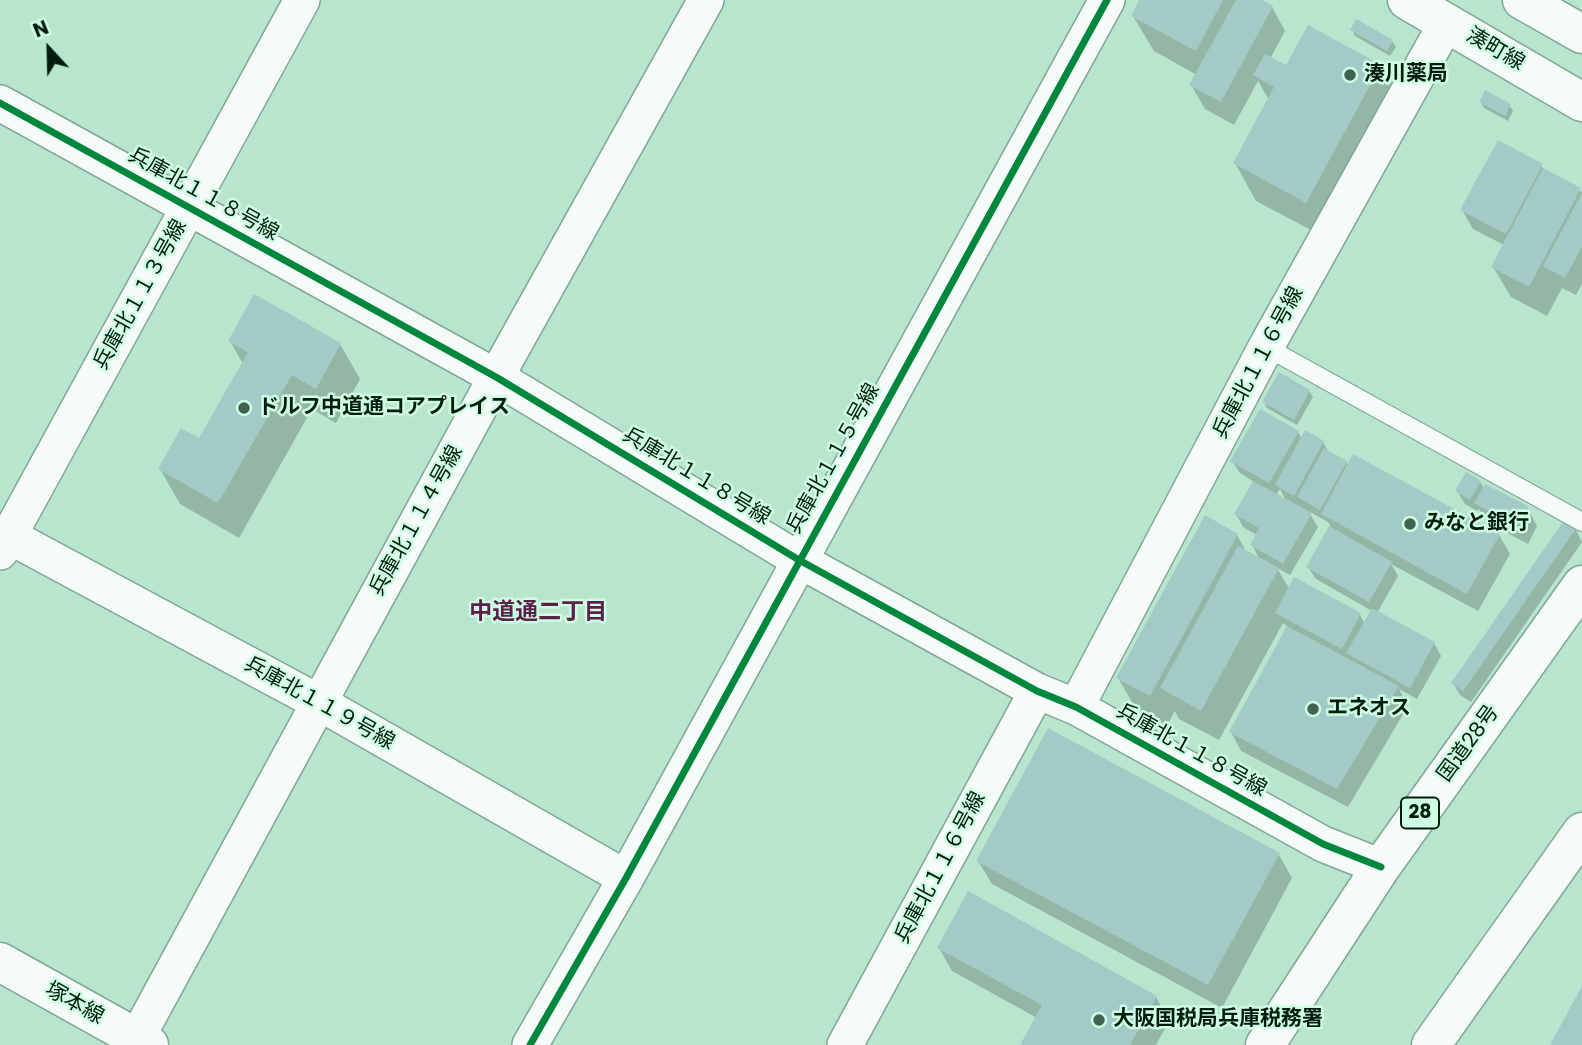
<!DOCTYPE html>
<html>
<head>
<meta charset="utf-8">
<style>
  body { margin:0 }
  #map { position:relative; width:1582px; height:1045px; overflow:hidden; background:#b8e5ce; font-family:Poppins,sans-serif }
  canvas { display:block }
  .north { position:absolute; left:14px; top:14px; width:70px; height:70px; -webkit-text-stroke:5px #cefde3; paint-order:stroke; rotate:338deg; font-size:19px; font-weight:700; line-height:28px; text-align:center; color:#001d0e }
  .north::after { content:''; display:block; margin:auto; width:24px; height:32px; background:#001d0e; clip-path:polygon(50% 0,100% 100%,50% 72%,0 100%) }
</style>
</head>
<body>
<div id="map">
<canvas width="1582" height="1045"></canvas>
<div class="north">N</div>
</div>
<script>
const g = document.querySelector('canvas').getContext('2d');
g.lineJoin = 'round';
function paint(path, color) {
  g.fillStyle = color;
  g.fill(path, 'evenodd');
}
function shape(rows) {
  const path = new Path2D();
  for (const r of rows) {
    path.moveTo(r[0], r[1]);
    for (let i = 2; i < r.length; i += 2) path.lineTo(r[i], r[i + 1]);
  }
  return path;
}
function trace(path, color, width, dash) {
  g.strokeStyle = color;
  g.lineWidth = width;
  g.lineCap = dash ? 'butt' : 'round';
  g.setLineDash(dash || []);
  g.stroke(path);
}
function drawText(font, color, halo, rows, align = 'center') {
  g.font = font + ' Poppins,"Noto Sans JP",sans-serif';
  g.lineWidth = 5;
  g.setLineDash([]);
  g.textBaseline = 'middle';
  g.strokeStyle = halo;
  g.fillStyle = color;
  for (const [text, x, y, turn = 0] of rows) {
    g.save();
    g.translate(x, y);
    g.rotate((+turn || 0) * Math.PI / 180);
    g.textAlign = isNaN(turn) ? turn : align;
    if (halo) g.strokeText(text, 0, 0);
    g.fillText(text, 0, 0);
    g.restore();
  }
}
paint(shape([
  [1141,0,1258,0,1272,7,1285,31,1270,59,1287,68,1380,66,1402,103,1328,239,1256,201,1235,163,1269,100,1258,81,1234,125,1205,109,1191,85,1197,75,1154,51,1133,16],
  [1352,30,1392,41,1396,47,1390,56,1355,36],
  [1481,102,1509,105,1513,111,1508,121,1484,108],
  [1541,165,1544,171,1580,190,1582,193,1582,284,1576,295,1562,288,1547,316,1511,297,1493,267,1504,245,1473,229,1462,210],
  [230,341,340,344,360,379,336,423,312,409,239,538,180,504,160,469,199,440,243,364],
  [1309,391,1313,397,1297,425,1267,408,1264,402],
  [1298,432,1302,439,1323,442,1329,453,1346,462,1349,466,1499,535,1510,554,1478,611,1391,564,1398,576,1377,613,1434,643,1441,656,1417,699,1399,689,1408,706,1348,807,1241,751,1231,732,1288,627,1283,623,1219,740,1179,719,1175,711,1167,725,1136,709,1118,678,1237,535,1247,553,1260,560,1252,545,1257,535,1243,527,1236,514,1254,482,1240,473,1232,461],
  [1280,489,1286,501,1276,495],
  [1308,511,1328,522,1331,527,1308,567,1316,579,1372,611,1365,624,1360,615,1290,590,1277,568,1290,575,1318,527],
  [1480,482,1484,489,1527,507,1537,526,1528,544,1487,522,1479,509,1477,511,1465,504,1457,491],
  [1575,528,1582,542,1471,702,1460,695,1453,683],
  [1279,855,1292,878,1222,1008,992,884,978,861],
  [939,948,1156,997,1169,1021,1156,1045,1022,1045,1037,1018,952,971]
]), '#0003');
paint(shape([
  [1139,0,1223,0,1196,51,1131,16],
  [1236,0,1262,0,1273,6,1221,102,1189,85],
  [1356,19,1393,40,1387,51,1350,30],
  [1308,25,1381,65,1306,203,1233,163,1274,87,1253,75,1265,54,1286,65],
  [1485,90,1511,104,1505,116,1479,102],
  [1498,140,1543,164,1506,234,1460,210],
  [1543,168,1581,188,1529,287,1491,267],
  [1582,193,1582,247,1565,278,1543,266],
  [254,294,341,343,316,389,292,375,218,503,158,469,181,428,199,438,248,352,228,341],
  [1279,372,1310,390,1294,420,1262,402],
  [1260,409,1299,431,1269,483,1230,461],
  [1305,430,1324,441,1294,496,1275,485],
  [1324,448,1347,461,1320,510,1297,497],
  [1353,454,1500,534,1467,594,1321,514],
  [1466,472,1481,481,1470,500,1455,491],
  [1253,481,1312,513,1283,564,1250,545,1259,528,1234,514],
  [1485,484,1528,506,1517,526,1474,503],
  [1205,515,1238,534,1150,696,1116,678],
  [1565,519,1577,527,1463,691,1451,683],
  [1329,526,1392,562,1369,602,1306,567],
  [1238,546,1279,568,1201,711,1160,688],
  [1294,577,1361,613,1342,649,1275,613],
  [1372,608,1435,642,1410,688,1346,653],
  [1287,626,1399,686,1337,789,1229,732],
  [1048,728,1280,853,1208,985,976,861],
  [968,891,1157,996,1130,1045,1020,1045,1042,1005,937,948],
  [1582,986,1582,1045,1550,1045]
]), '#a3cac6');
const service = shape([
  [1266,347,1582,522]
]);
const minor = shape([
  [0,103,496,377,799,560,1037,691,1076,707,1323,844,1381,867],
  [9,536,318,702,626,878],
  [0,552,302,0],
  [1076,707,1266,347,1447,22],
  [133,1045,496,377,706,0],
  [530,1045,626,878,1107,0],
  [845,1045,1037,691]
]);
const tertiary = shape([
  [1407,0,1582,102],
  [1522,0,1582,34],
  [0,962,149,1045]
]);
const trunk = shape([
  [1265,1045,1381,867,1582,585],
  [1431,1045,1582,832]
]);
trace(service, '#82a694', 20);
trace(minor, '#82a694', 38);
trace(tertiary, '#82a694', 41);
trace(trunk, '#82a694', 41);
trace(service, '#f4fbf8', 18);
trace(minor, '#f4fbf8', 35);
trace(tertiary, '#f4fbf8', 38);
trace(trunk, '#f4fbf8', 38);
trace(shape([
  [0,103,496,377,799,560,1037,691,1076,707,1323,844,1381,867],
  [530,1045,626,878,1107,0]
]), '#00873e', 7);
for (const [x, y, r, color] of [
  [1350,75,7,"#406351"],
  [244,408,7,"#406351"],
  [1410,524,7,"#406351"],
  [1313,709,7,"#406351"],
  [1099,1020,7,"#406351"]
]) {
  const dot = new Path2D();
  dot.arc(x, y, r, 0, 2 * Math.PI);
  g.fillStyle = color;
  g.fill(dot);
  trace(dot, '#cefde3', 2.5);
}
for (const [x, y, w] of [
  [1420,813,38]
]) {
  const box = new Path2D();
  box.roundRect(x - w / 2, y - 15.5, w, 31, 5);
  g.fillStyle = '#cefde3';
  g.fill(box);
  trace(box, '#001d0e', 2);
}
drawText('bold 19px', '#001d0e', null, [
  ["28",1420,813]
]);
drawText('21px', '#001d0e', '#cefde3', [
  ["湊町線",1495,50,30],
  ["兵庫北１１８号線",203,195,29],
  ["兵庫北１１３号線",141,295,-61],
  ["兵庫北１１６号線",1259,363,-62],
  ["兵庫北１１５号線",834,459,-61],
  ["兵庫北１１８号線",696,477,31],
  ["兵庫北１１４号線",417,521,-61],
  ["兵庫北１１９号線",319,704,29],
  ["国道28号",1469,744,-54],
  ["兵庫北１１８号線",1191,751,29],
  ["兵庫北１１６号線",941,868,-62],
  ["塚本線",74,1004,29]
]);
drawText('bold 21px', '#001d0e', '#cefde3', [
  ["湊川薬局",1364,75],
  ["ドルフ中道通コアプレイス",258,408],
  ["みなと銀行",1424,524],
  ["エネオス",1327,709],
  ["大阪国税局兵庫税務署",1113,1020]
], 'left');
drawText('bold 23px', '#5a2149', '#cefde3', [
  ["中道通二丁目",538,613]
]);
</script>
</body>
</html>
